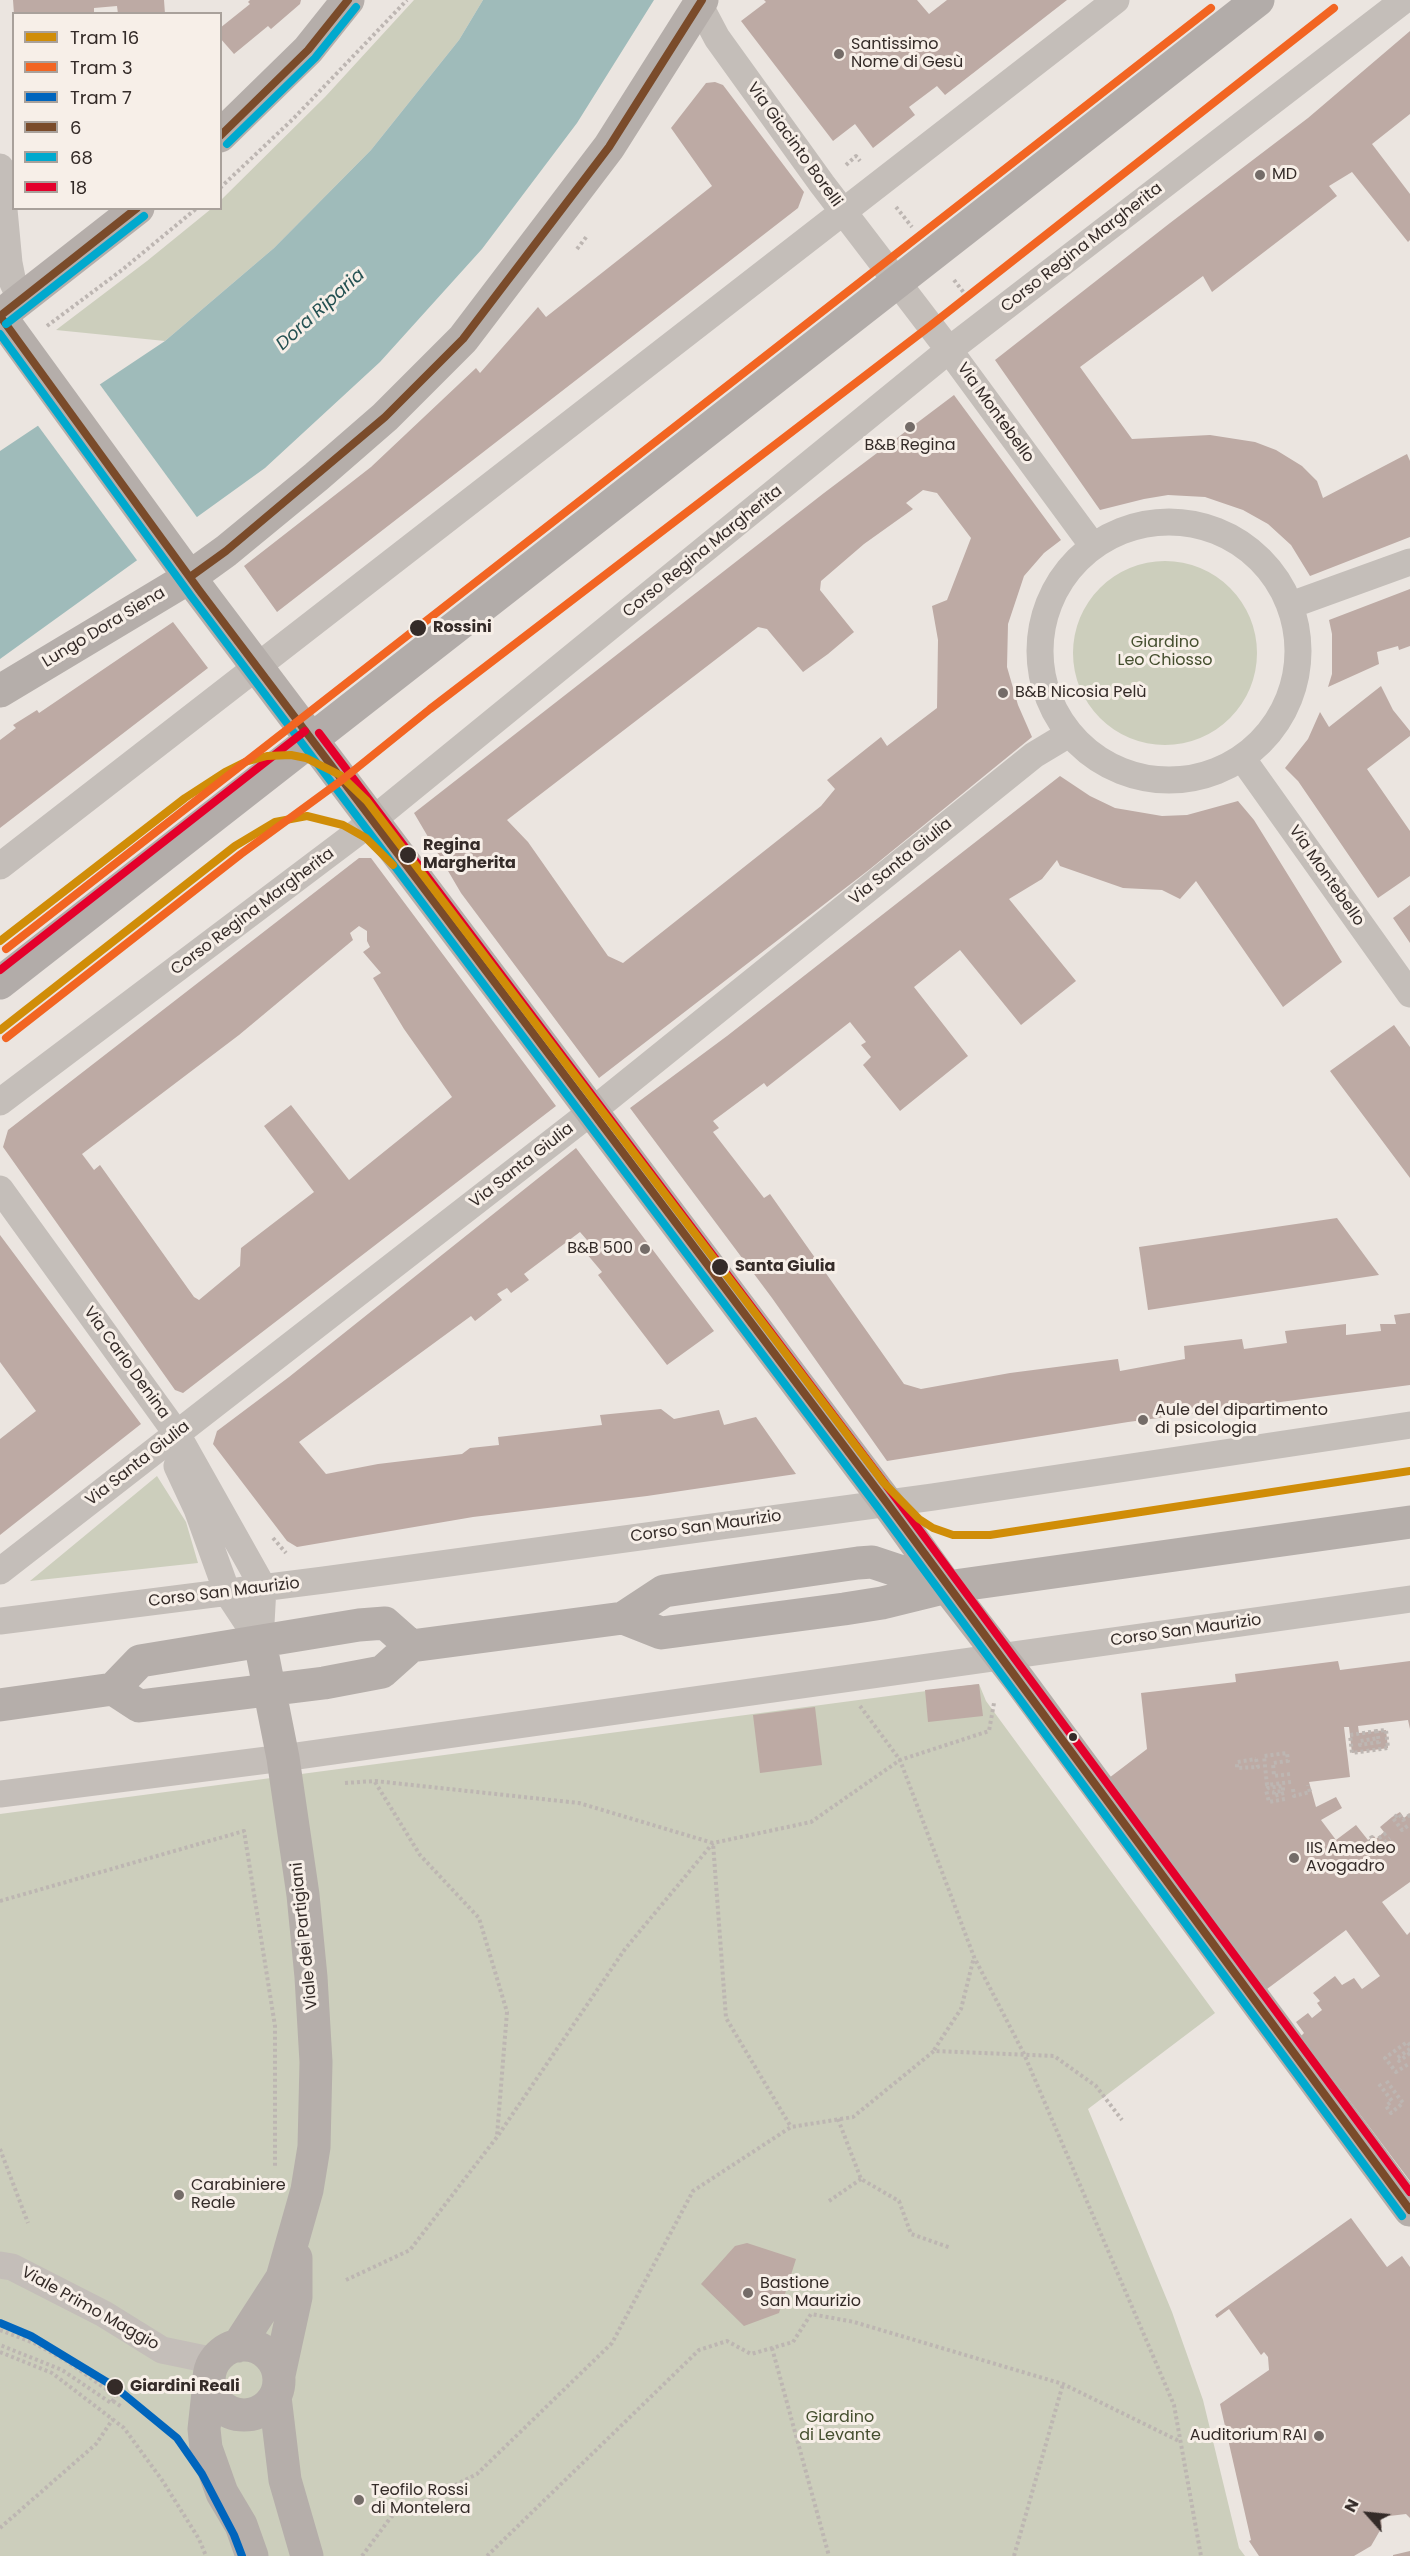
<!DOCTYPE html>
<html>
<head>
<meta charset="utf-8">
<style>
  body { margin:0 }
  #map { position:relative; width:1410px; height:2556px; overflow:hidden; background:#ebe5e0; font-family:Poppins,sans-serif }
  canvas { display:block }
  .legend { position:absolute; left:12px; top:12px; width:210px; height:198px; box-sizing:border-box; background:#f7efe8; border:2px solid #a9a19b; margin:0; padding:8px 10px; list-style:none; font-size:18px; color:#342b28 }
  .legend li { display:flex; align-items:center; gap:12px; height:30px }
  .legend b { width:30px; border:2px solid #a9a19b }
  .north { position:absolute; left:1338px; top:2484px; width:60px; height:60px; -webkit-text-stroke:4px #f7efe8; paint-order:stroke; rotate:297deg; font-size:16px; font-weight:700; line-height:24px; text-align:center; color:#342b28 }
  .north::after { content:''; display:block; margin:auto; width:21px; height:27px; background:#342b28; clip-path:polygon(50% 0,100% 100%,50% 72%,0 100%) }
</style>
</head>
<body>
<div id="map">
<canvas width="1410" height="2556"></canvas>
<ul class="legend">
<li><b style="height:8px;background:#d08d08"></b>Tram 16</li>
<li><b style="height:8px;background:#f26522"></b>Tram 3</li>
<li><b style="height:8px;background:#0065bd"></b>Tram 7</li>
<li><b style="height:8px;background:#7a4b2a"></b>6</li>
<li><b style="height:8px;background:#00a9ce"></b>68</li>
<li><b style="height:8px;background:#e4002b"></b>18</li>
</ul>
<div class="north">N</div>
</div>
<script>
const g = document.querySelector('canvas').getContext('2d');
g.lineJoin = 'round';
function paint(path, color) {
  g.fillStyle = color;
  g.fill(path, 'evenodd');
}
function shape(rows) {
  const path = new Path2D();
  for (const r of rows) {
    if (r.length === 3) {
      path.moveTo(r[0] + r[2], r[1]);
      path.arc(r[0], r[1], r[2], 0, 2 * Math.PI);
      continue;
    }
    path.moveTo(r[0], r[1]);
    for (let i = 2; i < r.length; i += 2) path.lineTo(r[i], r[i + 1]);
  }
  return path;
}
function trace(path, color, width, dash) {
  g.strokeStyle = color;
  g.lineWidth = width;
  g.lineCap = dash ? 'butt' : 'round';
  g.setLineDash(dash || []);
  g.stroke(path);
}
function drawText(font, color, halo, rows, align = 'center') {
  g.font = font + ' Poppins,sans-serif';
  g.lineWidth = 6;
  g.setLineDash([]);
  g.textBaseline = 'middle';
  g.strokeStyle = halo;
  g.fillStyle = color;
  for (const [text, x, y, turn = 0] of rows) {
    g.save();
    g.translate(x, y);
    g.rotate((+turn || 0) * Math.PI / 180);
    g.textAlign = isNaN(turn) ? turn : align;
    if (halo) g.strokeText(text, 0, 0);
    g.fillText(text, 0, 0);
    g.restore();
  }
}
paint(shape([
  [414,0,483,0,459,40,371,150,274,248,165,341,56,330,147,261,211,209,220,208,221,200,325,97],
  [1165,653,92],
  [157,1476,186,1522,198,1563,30,1581],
  [979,1684,986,1701,1215,2013,1088,2109,1172,2312,1203,2400,1239,2548,1245,2556,0,2556,0,1814]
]), '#cccebc');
paint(shape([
  [483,0,654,0,577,123,482,249,380,362,265,468,0,659,0,451,165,341,274,248,371,150,459,40]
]), '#9fbbba');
paint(shape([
  [98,382,199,520,139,563,36,423]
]), '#ebe5e0');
paint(shape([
  [13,0,164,0,165,14,118,14,117,6,94,8,94,14,14,14],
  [250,0,301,0,300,4,271,29,268,26,234,54,220,38,220,28,250,4,248,2],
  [764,0,917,0,929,14,947,0,1067,0,945,95,937,86,909,107,915,115,873,148,855,124,833,141,741,21,766,2],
  [1410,31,1410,114,1372,144,1410,194,1410,240,1408,242,1352,172,1329,186,1337,196,1212,292,1203,276,1080,367,1132,439,1210,435,1255,442,1276,450,1302,466,1317,481,1323,498,1407,454,1410,461,1410,537,1310,576,1291,545,1268,524,1243,510,1205,497,1168,495,1144,499,1100,510,995,360,1170,223,1308,118],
  [715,82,723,85,804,192,798,208,277,612,244,566,371,467,476,368,480,373,538,307,546,317,712,186,671,128,706,83],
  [954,395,1061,540,1044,553,1024,576,1008,624,1007,667,1018,705,1032,737,870,869,599,1078,461,893,414,813,824,493],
  [923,490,937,493,971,538,947,600,932,606,938,640,937,708,887,746,881,737,827,780,835,789,821,806,623,963,608,956,528,842,507,820,758,627,767,629,803,672,828,654,854,632,820,590,821,581,864,544,913,509,906,503],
  [1410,589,1410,646,1399,650,1398,646,1377,652,1379,664,1328,687,1332,674,1332,634,1329,620],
  [173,622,208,668,0,828,0,740,16,728,13,725,37,710,39,713],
  [1381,686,1393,710,1410,731,1410,736,1367,769,1410,831,1410,876,1378,898,1298,781,1285,768,1308,739,1320,712,1329,727],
  [1060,776,1090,796,1115,808,1162,816,1187,815,1238,801,1254,820,1342,962,1283,1007,1196,881,1180,899,1162,890,1123,888,1060,866,1057,860,1042,879,1009,899,1076,981,1021,1025,960,950,914,987,968,1056,900,1111,863,1065,871,1057,861,1045,866,1042,850,1022,767,1087,764,1083,713,1121,719,1128,713,1132,764,1198,770,1194,904,1384,921,1389,1010,1373,1118,1359,1120,1371,1185,1359,1184,1346,1242,1339,1244,1349,1287,1343,1285,1331,1346,1324,1346,1335,1381,1331,1380,1324,1396,1324,1394,1315,1410,1313,1410,1385,1128,1422,887,1461,772,1298,630,1108,727,1036],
  [359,858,371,858,556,1106,183,1393,175,1390,3,1147,8,1130],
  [359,926,367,931,367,941,370,947,363,952,381,973,373,978,404,1029,452,1097,349,1180,291,1105,264,1126,314,1192,241,1248,240,1266,199,1300,194,1297,100,1165,94,1170,82,1154,239,1035,353,940,350,933],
  [1410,905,1410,943,1393,918],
  [1394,1025,1410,1047,1410,1178,1330,1071],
  [576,1148,714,1331,667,1365,598,1275,602,1272,586,1253,593,1247,580,1232,524,1274,529,1280,511,1293,507,1288,497,1294,502,1300,475,1321,471,1316,299,1442,326,1474,378,1464,462,1454,470,1448,499,1445,498,1437,602,1425,600,1415,661,1409,674,1419,719,1410,724,1425,756,1417,796,1474,647,1496,473,1517,297,1547,287,1541,213,1444,217,1431,289,1377],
  [1337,1218,1379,1275,1148,1310,1139,1247],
  [0,1235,141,1424,0,1535,0,1439,36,1411,0,1362],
  [1338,1661,1340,1670,1410,1661,1410,1729,1408,1720,1358,1726,1359,1733,1386,1730,1388,1748,1352,1753,1349,1727,1344,1727,1350,1777,1309,1782,1316,1807,1336,1797,1342,1808,1321,1820,1336,1840,1356,1825,1368,1840,1374,1836,1376,1839,1384,1832,1380,1827,1392,1817,1400,1812,1404,1818,1410,1813,1410,1882,1382,1902,1407,1935,1410,1932,1410,2181,1301,2036,1304,2033,1296,2022,1308,2013,1312,2018,1322,2010,1317,2003,1320,2001,1313,1993,1335,1976,1342,1985,1354,1978,1362,1989,1380,1976,1346,1930,1267,1989,1109,1778,1147,1749,1141,1693,1236,1682,1235,1674],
  [979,1684,983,1716,928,1722,925,1690],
  [815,1707,822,1765,760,1773,753,1715],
  [1351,2218,1387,2267,1402,2256,1410,2267,1410,2518,1406,2514,1381,2517,1382,2527,1371,2546,1354,2556,1259,2556,1249,2541,1251,2540,1220,2404,1269,2370,1268,2357,1264,2352,1261,2355,1229,2309,1217,2318,1215,2315],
  [747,2243,796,2259,779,2313,744,2326,701,2284,735,2246],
  [1410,2551,1410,2556,1393,2556,1393,2555]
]), '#bdaaa4');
trace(shape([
  [846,165,856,156,860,161],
  [220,188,293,119,407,0],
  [896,207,912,227],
  [577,249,587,236],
  [954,280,968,298],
  [47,326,122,270,197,208],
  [273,1538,286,1553],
  [860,1706,900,1760,974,1957,1024,2054,1174,2405,1201,2556],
  [1377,1731,1350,1735,1352,1753,1388,1748,1386,1730,1377,1731,1379,1742,1360,1745,1360,1741,1378,1738],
  [1256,1759,1258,1767,1237,1768,1237,1762,1256,1759],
  [1290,1774,1274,1776,1273,1763,1288,1761,1287,1753,1264,1756,1267,1785,1291,1782],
  [375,1782,420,1855,479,1918,507,2012,497,2136],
  [345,1783,375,1781,579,1803,713,1843,726,2018,791,2127],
  [1293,1789,1294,1796,1310,1792,1308,1785],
  [1284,1793,1274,1796,1274,1792,1283,1791,1283,1786,1268,1788,1266,1790,1269,1802,1285,1799],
  [1410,1815,1403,1820,1399,1814,1393,1818,1402,1830,1410,1824],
  [1386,1833,1375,1841,1372,1837,1368,1840,1375,1850,1390,1838],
  [0,1901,244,1831,275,2026,275,2166],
  [1410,2045,1407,2042,1385,2058,1396,2072,1410,2063],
  [1410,2049,1397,2058,1399,2061,1410,2053],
  [934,2050,961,2009,974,1957],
  [1379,2084,1392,2101,1386,2106,1391,2113,1403,2103,1385,2079],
  [838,2119,861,2179,899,2201,911,2234,951,2248],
  [0,2149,28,2223],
  [829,2201,861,2179],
  [346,2280,410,2250,497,2137,625,1949,713,1843,811,1822,900,1760,989,1731,994,1703],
  [0,2330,34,2343,68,2362,116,2396,111,2403,62,2370,0,2345],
  [772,2348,829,2556],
  [0,2352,52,2373,124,2428,162,2480,199,2539,206,2556],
  [113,2401,122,2407],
  [0,2528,96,2444,113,2419],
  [362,2556,391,2517,477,2474,612,2343,693,2191,791,2127,853,2117,934,2051,1054,2056,1096,2086,1122,2120],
  [487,2556,699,2350,727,2341,751,2354,793,2342,811,2314,854,2322,1063,2384,1179,2441],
  [1014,2556,1063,2384]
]), '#bdb6b2', 4, [3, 3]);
trace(shape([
  [699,4,717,38,822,184,949,350,1093,546],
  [0,167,9,263,13,283,21,300],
  [1169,651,129],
  [1291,605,1410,562],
  [1242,758,1410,994],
  [0,866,1116,0],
  [0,1102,358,832,949,350,1404,0],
  [0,1189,177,1434,263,1587,260,1642],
  [177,1466,197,1509,227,1592,260,1642],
  [0,1571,591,1112,1034,755,1069,734],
  [0,1621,324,1580,933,1497,1410,1425],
  [0,1794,283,1758,1410,1599],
  [0,2265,12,2267,104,2314,162,2350,215,2361]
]), '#c4beb9', 27);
trace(shape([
  [220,136,308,50,348,0],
  [0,316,199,590,887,1503,947,1587,1019,1680,1410,2210],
  [0,316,138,208],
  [0,691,190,577,226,551,316,477,385,417,463,339,609,147,702,0],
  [623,1618,661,1633,844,1609,882,1603,947,1587,1410,1522],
  [113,1689,139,1706,324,1683,382,1672,411,1646,623,1618,664,1591,858,1563,872,1562,947,1587],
  [0,1705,113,1689,140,1661,359,1625,385,1623,411,1646],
  [244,2380,35],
  [238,2346,282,2278,307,2190,314,2147,316,2062,311,1977,303,1895,283,1758,260,1642],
  [279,2375,296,2297,296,2258],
  [209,2383,204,2429,206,2448,222,2493,241,2525,252,2556],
  [275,2397,285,2480,307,2556]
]), '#b5aeaa', 33);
trace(shape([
  [0,983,1258,0]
]), '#b2aca9', 33);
trace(shape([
  [220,136,308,50,348,0],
  [137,208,0,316,199,590,887,1503,1410,2210],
  [190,577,226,551,385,417,463,339,609,147,702,0]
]), '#7a4b2a', 8);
trace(shape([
  [227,144,315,58,356,7],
  [6,324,144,216],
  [0,334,191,596,879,1509,1402,2216]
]), '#00a9ce', 8);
trace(shape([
  [319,733,895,1497,1410,2192],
  [0,970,305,731]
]), '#e4002b', 8);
trace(shape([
  [0,941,185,798,225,772,245,762,267,756,291,755,306,758,340,775,367,801,884,1483,919,1519,933,1528,953,1535,990,1535,1410,1471],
  [0,1030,235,846,275,822,307,816,343,825,366,838,393,865]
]), '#d08d08', 8);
trace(shape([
  [6,949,1211,8],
  [6,1038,241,854,342,780,430,709,930,326,1334,8]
]), '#f26522', 8);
trace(shape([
  [0,2323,31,2336,115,2387,177,2438,202,2474,234,2535,242,2556]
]), '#0065bd', 8);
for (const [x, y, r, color] of [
  [839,54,6,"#746c68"],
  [1260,175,6,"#746c68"],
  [910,427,6,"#746c68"],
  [418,628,9,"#342b28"],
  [1003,693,6,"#746c68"],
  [408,855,9,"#342b28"],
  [645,1249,6,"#746c68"],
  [720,1267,9,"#342b28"],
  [1143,1420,6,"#746c68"],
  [1073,1737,5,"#342b28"],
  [1294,1858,6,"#746c68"],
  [179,2195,6,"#746c68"],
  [748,2293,6,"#746c68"],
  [115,2387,9,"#342b28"],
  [1319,2436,6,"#746c68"],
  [359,2500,6,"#746c68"]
]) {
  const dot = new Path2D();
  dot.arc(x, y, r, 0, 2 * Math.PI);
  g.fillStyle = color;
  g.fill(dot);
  trace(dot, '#f7efe8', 2);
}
drawText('16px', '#342b28', '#f7efe8', [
  ["Santissimo",851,45],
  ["Nome di Gesù",851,63],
  ["MD",1272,175],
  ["B&B Regina",910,446,"center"],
  ["B&B Nicosia Pelù",1015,693],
  ["B&B 500",633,1249,"right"],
  ["Aule del dipartimento",1155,1411],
  ["di psicologia",1155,1429],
  ["IIS Amedeo",1306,1849],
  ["Avogadro",1306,1867],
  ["Carabiniere",191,2186],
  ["Reale",191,2204],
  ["Bastione",760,2284],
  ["San Maurizio",760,2302],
  ["Auditorium RAI",1307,2436,"right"],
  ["Teofilo Rossi",371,2491],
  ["di Montelera",371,2509]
], 'left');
drawText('16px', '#342b28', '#f7efe8', [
  ["Via Giacinto Borelli",794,145,54],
  ["Corso Regina Margherita",1082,248,-38],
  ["Via Montebello",995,413,54],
  ["Corso Regina Margherita",703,552,-39],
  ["Lungo Dora Siena",104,628,-31],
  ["Via Santa Giulia",901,862,-39],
  ["Via Montebello",1326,876,55],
  ["Corso Regina Margherita",253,912,-37],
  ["Via Santa Giulia",522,1166,-38],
  ["Via Carlo Denina",126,1363,54],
  ["Via Santa Giulia",138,1464,-38],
  ["Corso San Maurizio",706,1527,-8],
  ["Corso San Maurizio",224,1593,-7],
  ["Corso San Maurizio",1186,1631,-8],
  ["Viale dei Partigiani",305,1936,-96],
  ["Viale Primo Maggio",90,2309,29]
]);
drawText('bold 16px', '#342b28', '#f7efe8', [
  ["Rossini",433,628],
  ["Regina",423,846],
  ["Margherita",423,864],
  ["Santa Giulia",735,1267],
  ["Giardini Reali",130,2387]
], 'left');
drawText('16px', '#454f2f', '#f7efe8', [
  ["Giardino",1165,643],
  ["Leo Chiosso",1165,661],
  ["Giardino",840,2418],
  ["di Levante",840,2436]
]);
drawText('italic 18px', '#235051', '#f7efe8', [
  ["Dora Riparia",321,310,-42]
]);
</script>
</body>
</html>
